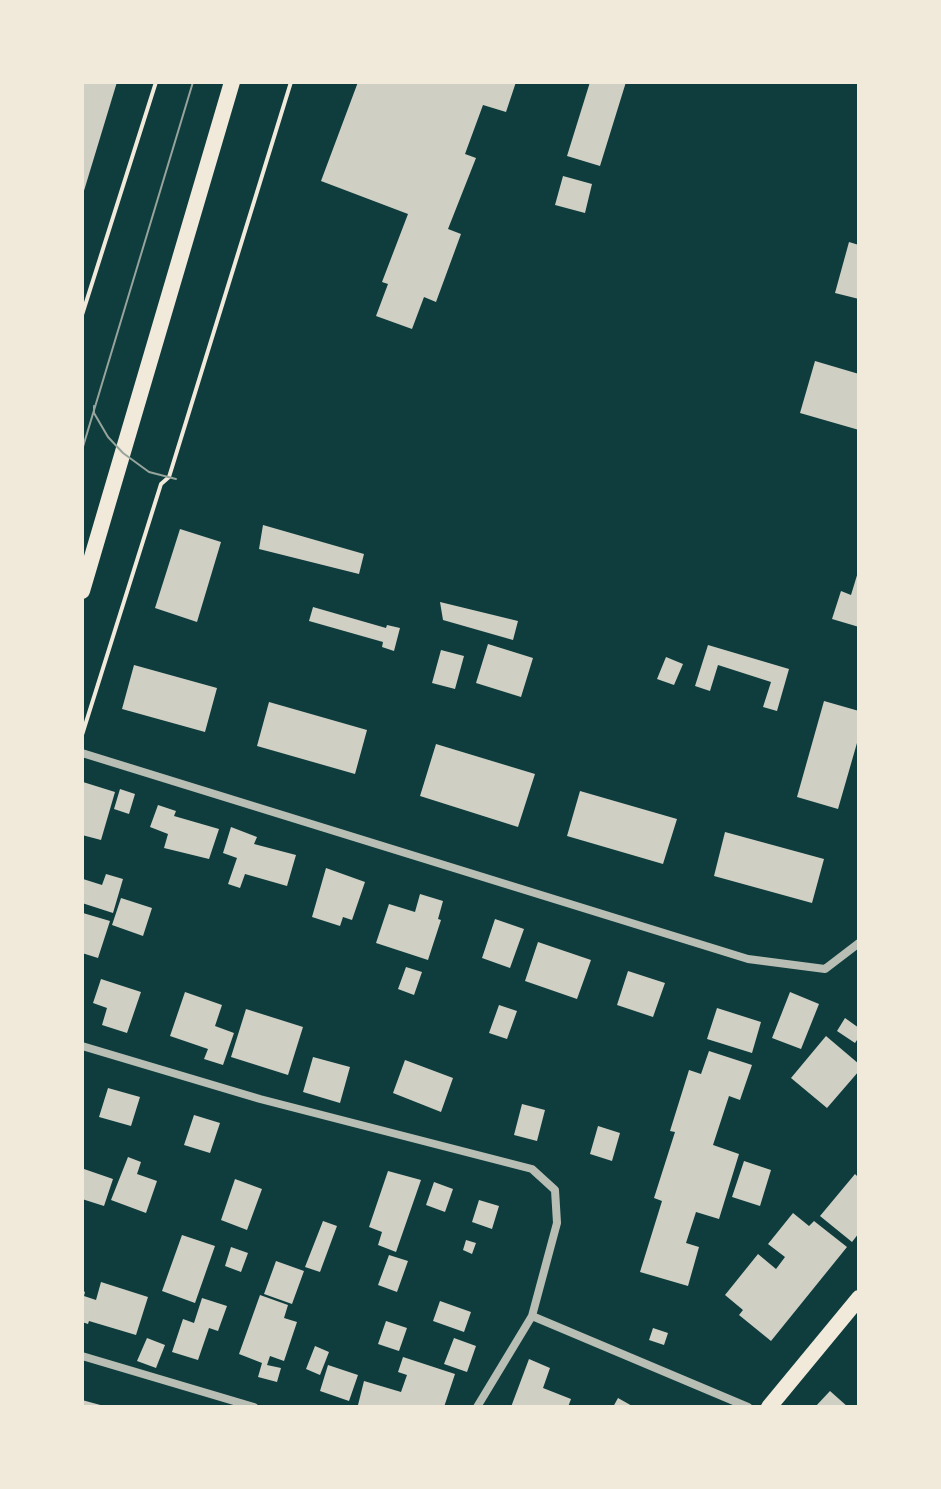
<!DOCTYPE html>
<html>
<head>
<meta charset="utf-8">
<style>
  body { margin:0 }
  #map { position:relative; width:941px; height:1489px; overflow:hidden; background:#0f3d3e; font-family:"PT Sans",sans-serif }
  canvas { display:block }
  .frame { position:absolute; inset:0; border:84px solid #f1e9da; pointer-events:none }
</style>
</head>
<body>
<div id="map">
<canvas width="941" height="1489"></canvas>
<div class="frame"></div>
</div>
<script>
const g = document.querySelector('canvas').getContext('2d');
g.lineJoin = 'round';
function paint(path, color) {
  g.fillStyle = color;
  g.fill(path, 'evenodd');
}
function shape(rows) {
  const path = new Path2D();
  for (const r of rows) {
    path.moveTo(r[0], r[1]);
    for (let i = 2; i < r.length; i += 2) path.lineTo(r[i], r[i + 1]);
  }
  return path;
}
function trace(path, color, width, dash) {
  g.strokeStyle = color;
  g.lineWidth = width;
  g.lineCap = dash ? 'butt' : 'round';
  g.setLineDash(dash || []);
  g.stroke(path);
}
paint(shape([
  [82,82,117,82,83,194,82,194],
  [358,82,516,82,506,112,483,105,465,154,476,158,448,229,461,234,436,302,424,297,412,329,376,316,388,284,382,282,408,214,321,181],
  [590,82,626,82,600,166,567,156],
  [563,176,592,184,585,213,555,205],
  [849,242,859,245,859,299,835,293],
  [815,361,859,374,859,430,800,413],
  [263,525,364,554,359,574,259,549],
  [180,529,221,542,197,622,155,608],
  [858,572,859,572,859,627,832,619,841,591,851,595],
  [440,602,518,621,513,640,443,620],
  [313,607,386,628,387,625,400,628,394,651,382,647,383,642,309,621],
  [488,644,533,658,521,697,476,683],
  [708,645,789,669,777,711,763,707,771,682,718,665,710,691,695,686],
  [441,650,464,656,455,689,432,683],
  [666,657,683,664,674,685,657,679],
  [134,665,217,688,205,732,122,709],
  [824,701,859,711,859,736,838,809,797,797],
  [269,702,367,730,355,774,257,746],
  [436,744,535,774,518,827,420,796],
  [83,782,115,792,101,840,82,835],
  [120,789,135,794,129,814,114,809],
  [580,791,677,819,663,864,567,836],
  [158,805,176,811,174,816,219,829,209,859,164,848,168,834,150,827],
  [231,827,257,837,254,844,296,855,287,886,245,874,240,888,228,884,237,858,223,853],
  [725,832,824,859,812,903,714,876],
  [326,868,365,882,352,920,343,917,340,926,312,917],
  [106,874,123,879,113,913,82,903,83,879,102,885],
  [420,894,443,901,438,919,441,920,428,960,376,943,389,904,415,912],
  [121,898,152,908,143,936,112,925],
  [83,913,110,921,98,958,82,953],
  [495,919,524,929,510,968,482,958],
  [538,942,591,960,577,999,525,981],
  [406,967,422,972,414,995,398,989],
  [628,971,665,983,653,1017,617,1005],
  [101,979,141,992,127,1033,102,1025,107,1008,93,1003],
  [185,992,222,1005,215,1026,234,1033,223,1065,204,1059,208,1049,170,1036],
  [790,992,819,1004,801,1049,772,1038],
  [499,1005,517,1011,507,1039,489,1033],
  [717,1008,761,1022,752,1053,707,1039],
  [246,1009,303,1027,288,1075,231,1057],
  [845,1018,859,1028,859,1037,855,1043,837,1031],
  [826,1036,859,1064,859,1071,827,1108,791,1078],
  [709,1051,752,1065,740,1100,729,1096,713,1145,739,1154,719,1219,696,1212,686,1243,699,1247,688,1286,640,1272,662,1201,654,1198,675,1132,670,1131,689,1070,701,1074],
  [313,1057,350,1067,340,1103,303,1092],
  [405,1060,453,1078,441,1112,393,1093],
  [108,1088,140,1097,131,1126,99,1117],
  [522,1104,545,1110,537,1141,514,1135],
  [194,1115,220,1123,210,1153,184,1145],
  [598,1126,620,1133,612,1161,590,1154],
  [128,1157,141,1162,137,1174,157,1181,146,1213,111,1200],
  [744,1161,771,1170,760,1206,732,1197],
  [84,1169,113,1179,104,1206,82,1199],
  [388,1171,421,1180,396,1252,378,1245,382,1232,369,1227],
  [855,1174,859,1178,859,1233,852,1242,820,1216],
  [235,1179,262,1189,247,1230,221,1220],
  [434,1182,453,1189,445,1212,426,1205],
  [479,1200,499,1206,492,1229,472,1222],
  [793,1213,809,1226,814,1221,847,1247,771,1341,739,1315,743,1310,725,1295,758,1254,776,1269,785,1257,768,1244],
  [323,1221,337,1226,320,1272,305,1267],
  [182,1235,215,1246,195,1303,162,1291],
  [466,1240,476,1243,472,1254,463,1250],
  [231,1247,248,1253,241,1272,225,1266],
  [389,1255,408,1261,397,1292,378,1285],
  [276,1261,304,1271,292,1304,264,1294],
  [101,1282,148,1297,136,1335,89,1321,88,1324,82,1322,82,1290,85,1292,84,1296,96,1300],
  [260,1295,288,1305,284,1318,297,1322,284,1361,270,1356,267,1365,281,1368,277,1382,258,1377,262,1363,239,1354],
  [202,1298,227,1306,218,1331,209,1328,198,1360,172,1352,183,1319,194,1323],
  [440,1301,471,1312,464,1332,433,1321],
  [386,1321,407,1328,399,1351,378,1344],
  [653,1328,668,1333,664,1345,649,1340],
  [147,1338,165,1345,156,1368,137,1361],
  [454,1338,476,1346,467,1372,444,1364],
  [315,1346,329,1352,320,1375,306,1369],
  [403,1357,455,1374,444,1407,366,1407,358,1405,364,1381,401,1392,407,1375,398,1372],
  [529,1359,550,1368,543,1388,571,1399,568,1407,511,1407],
  [328,1365,358,1375,349,1401,320,1391],
  [830,1391,848,1407,815,1407],
  [618,1398,634,1407,613,1407],
  [82,1400,104,1406,104,1407,82,1407]
]), '#cfcfc3');
trace(shape([
  [82,315,156,82],
  [82,735,161,484,169,477,291,82]
]), '#f1e9da', 4);
trace(shape([
  [82,753,748,959,825,969,859,943],
  [82,1046,260,1099,532,1169,555,1190,557,1223,532,1316,477,1407],
  [532,1316,748,1407],
  [82,1356,254,1407]
]), '#b8beb3', 8);
trace(shape([
  [82,591,232,82],
  [769,1407,859,1298]
]), '#f1e9da', 16);
trace(shape([
  [94,406,94,413,108,437,123,453,149,472,176,479],
  [82,450,193,82]
]), '#97a49c', 2);
</script>
</body>
</html>
